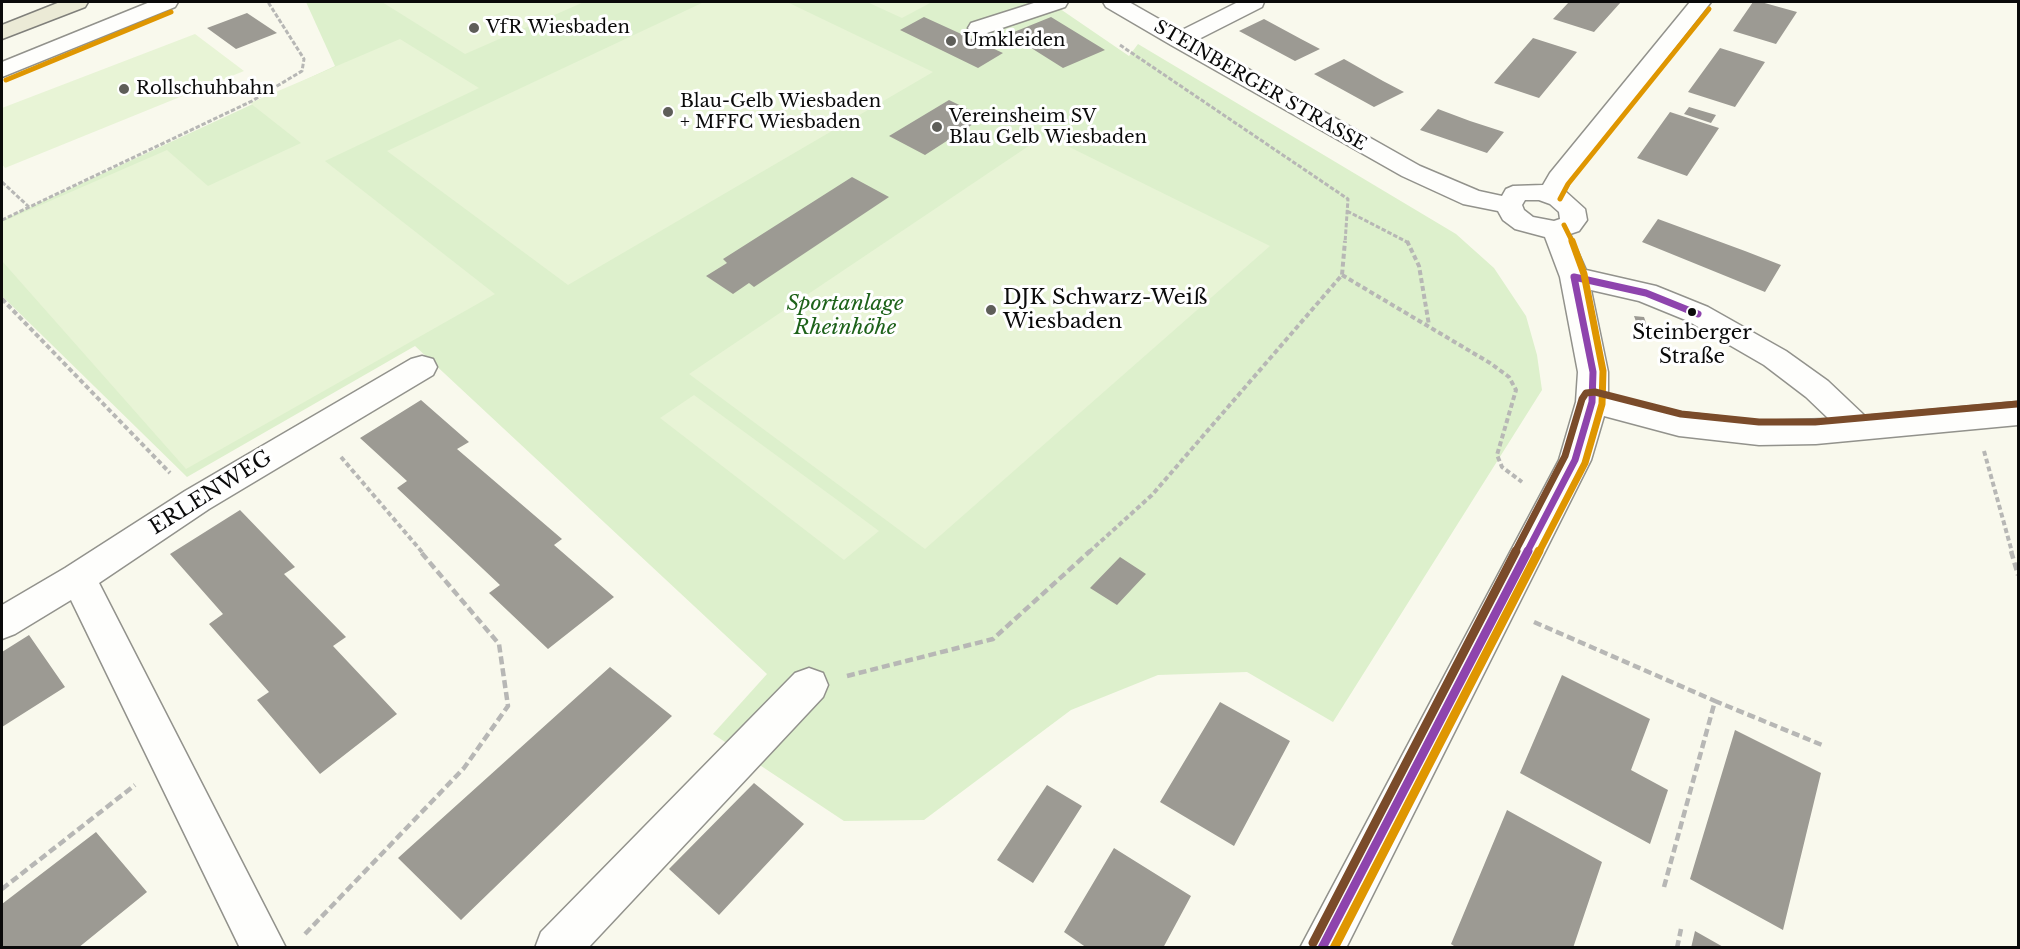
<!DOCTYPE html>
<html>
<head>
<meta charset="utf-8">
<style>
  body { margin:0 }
  #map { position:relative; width:2020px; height:949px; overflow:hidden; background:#f9f9ed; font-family:"Libre Baskerville",serif }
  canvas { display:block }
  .frame { position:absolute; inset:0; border:3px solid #0a0a0a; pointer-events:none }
</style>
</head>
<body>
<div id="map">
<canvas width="2020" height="949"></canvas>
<div class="frame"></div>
</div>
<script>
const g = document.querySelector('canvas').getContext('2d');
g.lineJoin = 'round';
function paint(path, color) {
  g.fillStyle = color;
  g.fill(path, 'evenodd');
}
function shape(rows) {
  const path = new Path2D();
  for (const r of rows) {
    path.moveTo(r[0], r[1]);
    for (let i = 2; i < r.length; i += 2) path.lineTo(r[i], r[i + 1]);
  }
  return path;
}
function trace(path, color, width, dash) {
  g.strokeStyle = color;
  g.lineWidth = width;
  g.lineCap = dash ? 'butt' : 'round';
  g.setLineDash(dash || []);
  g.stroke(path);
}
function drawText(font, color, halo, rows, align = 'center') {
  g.font = font + ' "Libre Baskerville",serif';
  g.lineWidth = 6;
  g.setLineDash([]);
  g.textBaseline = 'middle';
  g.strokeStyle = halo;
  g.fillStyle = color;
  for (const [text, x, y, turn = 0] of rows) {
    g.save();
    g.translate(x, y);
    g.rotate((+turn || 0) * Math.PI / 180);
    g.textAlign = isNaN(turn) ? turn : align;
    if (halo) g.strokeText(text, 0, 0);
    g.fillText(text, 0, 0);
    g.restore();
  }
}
paint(shape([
  [306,2,1050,2,1129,56,1138,44,1456,234,1494,268,1526,316,1537,355,1542,390,1333,722,1247,672,1158,675,1071,710,924,820,844,821,713,734,767,674,415,346,187,477,2,296,2,220,335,66]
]), '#ddf0cc');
paint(shape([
  [382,2,584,2,465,54],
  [704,2,787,2,933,72,568,285,387,151],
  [867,2,932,2,902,18],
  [195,34,244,71,5,168,2,164,2,108],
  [400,39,479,88,325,161,495,294,186,469,2,261,2,222,167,150,208,186,301,143,250,103],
  [1045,135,1270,246,925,549,689,374],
  [694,395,840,502,879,531,844,560,660,418]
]), '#e8f4d6');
paint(shape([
  [1569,2,1621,2,1594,32,1553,19],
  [1753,2,1761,2,1797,12,1776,44,1733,31],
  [247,13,277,33,236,49,207,28],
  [924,17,1003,53,978,68,900,30],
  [1051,17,1105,50,1063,68,1009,34],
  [1264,19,1301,39,1320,49,1295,61,1239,31],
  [1533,38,1577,52,1539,98,1494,83],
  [1720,48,1765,62,1735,107,1688,92],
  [1344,59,1383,81,1404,92,1374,107,1314,74],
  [949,100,984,117,925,155,889,136],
  [1689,107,1716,115,1711,123,1684,114],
  [1438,109,1470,121,1504,132,1487,153,1420,130],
  [1670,112,1719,128,1687,176,1637,158],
  [852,177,889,197,754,287,749,283,733,294,706,276,727,263,723,259],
  [1658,219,1745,251,1781,265,1765,292,1642,242],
  [1634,316,1644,317,1650,334,1640,333],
  [421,400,469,442,457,449,562,539,554,545,614,597,548,649,489,593,500,585,397,488,407,481,360,438],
  [240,510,295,567,284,574,346,637,333,646,397,714,320,774,257,700,269,692,209,624,223,614,170,554],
  [1120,557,1146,574,1117,605,1090,588],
  [29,635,65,687,2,727,2,652],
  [610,667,672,716,461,920,398,858],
  [1562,675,1650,719,1631,770,1668,790,1650,844,1520,773],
  [1220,702,1290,741,1234,846,1160,802],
  [1735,730,1821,773,1783,930,1690,879],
  [754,783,804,824,719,915,669,869],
  [1047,785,1082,806,1033,883,997,860],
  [1507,810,1602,862,1573,948,1457,948,1451,944],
  [96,832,147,892,78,948,2,948,2,904],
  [1114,848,1191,896,1163,948,1087,948,1064,932],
  [1695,931,1725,948,1691,948]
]), '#9c9a93');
const minor = shape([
  [150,2,178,2,175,7,2,77,2,62,150,2],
  [1037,2,1068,2,1065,7,987,33,979,35,971,33,968,28,971,23,1037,2],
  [1103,2,1129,2,1180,31,1238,2,1264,2,1262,7,1197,40,1420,166,1479,191,1502,196,1506,189,1513,186,1543,185,1550,173,1690,2,1711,2,1571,180,1565,191,1585,209,1587,220,1579,231,1570,234,1586,270,1656,286,1708,307,1786,351,1828,381,1865,416,2018,402,2018,425,1816,444,1759,445,1679,436,1604,416,1591,460,1346,948,1300,948,1559,460,1576,402,1578,372,1560,277,1545,237,1515,229,1503,220,1498,211,1463,204,1402,176,1171,45,1106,7,1103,2],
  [1525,200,1539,200,1550,204,1559,212,1560,219,1554,221,1533,217,1524,210,1522,205,1525,200],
  [1591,290,1639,301,1688,321,1764,365,1806,397,1829,419,1759,421,1679,412,1608,395,1608,372,1591,290],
  [422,356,433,359,437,367,433,375,209,509,99,583,286,948,240,948,71,600,15,634,2,639,2,605,65,568,185,491,411,359,422,356],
  [809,668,823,673,828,685,823,697,588,948,535,948,541,932,795,673,809,668]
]);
const major = shape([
  [60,2,88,2,85,7,2,39,2,25,60,2]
]);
trace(minor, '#92928c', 3);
trace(major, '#7f7f7a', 3);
trace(shape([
  [1120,45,1348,199,1345,243],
  [2,182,29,207],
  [1347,211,1409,243],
  [2,220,252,101,302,71,304,59,268,2]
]), '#b7b7b5', 3, [4.5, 2]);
trace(shape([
  [1407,241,1419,266,1429,325],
  [1342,275,1490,363,1509,377,1516,390,1497,455,1502,467,1522,482],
  [2,299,170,473],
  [1984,451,2012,552],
  [341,457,422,552],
  [1089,552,1152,495,1342,275,1345,241]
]), '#b7b7b5', 4, [5, 3]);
trace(shape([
  [2011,551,2018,575],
  [1534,622,1715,701],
  [847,676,993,639,1090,551],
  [1664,887,1715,701,1822,745],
  [2,889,135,785],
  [305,934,464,768,508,706,499,644,420,551],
  [1677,948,1681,929]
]), '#b7b7b5', 4.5, [8, 4]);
paint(minor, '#fefefc');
paint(major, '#ebead6');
trace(shape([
  [1574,277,1646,293,1698,314],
  [1527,552,1575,460,1592,402,1593,372,1574,277]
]), '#8e44ad', 7);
trace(shape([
  [1322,948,1528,551]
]), '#8e44ad', 9);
trace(shape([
  [6,80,171,12],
  [1560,199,1568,184,1709,9],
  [1564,225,1573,243]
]), '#df9601', 5);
trace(shape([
  [1539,552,1585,463,1602,404,1603,371,1584,274,1572,241]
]), '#df9601', 7);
trace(shape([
  [1334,948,1539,551]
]), '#df9601', 9);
trace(shape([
  [1515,552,1565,456,1582,399,1586,393,1595,392,1681,414,1759,422,1815,422,2017,404]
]), '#7a4b2a', 7);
trace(shape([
  [1313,943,1516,551]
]), '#7a4b2a', 9);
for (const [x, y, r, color] of [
  [474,28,6,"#5e5e59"],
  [951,41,6,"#5e5e59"],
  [124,89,6,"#5e5e59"],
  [668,112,6,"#5e5e59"],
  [937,127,6,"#5e5e59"],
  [991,310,6,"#5e5e59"],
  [1692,312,5,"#0a0a0a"]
]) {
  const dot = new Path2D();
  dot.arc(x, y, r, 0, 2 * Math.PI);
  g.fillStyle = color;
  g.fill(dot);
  trace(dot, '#fff', 2);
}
drawText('18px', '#0a0a0a', '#fff', [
  ["VfR Wiesbaden",486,28],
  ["Umkleiden",963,41],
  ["Rollschuhbahn",136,89],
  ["Blau-Gelb Wiesbaden",680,102],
  ["+ MFFC Wiesbaden",680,123],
  ["Vereinsheim SV",949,117],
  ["Blau Gelb Wiesbaden",949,138]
], 'left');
drawText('18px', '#0a0a0a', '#fff', [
  ["STEINBERGER STRASSE",1260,86,30]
]);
drawText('20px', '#0a0a0a', '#fff', [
  ["Steinberger",1692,333],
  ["Straße",1692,357]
]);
drawText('21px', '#0a0a0a', '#fff', [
  ["DJK Schwarz-Weiß",1003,298],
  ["Wiesbaden",1003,322]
], 'left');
drawText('italic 21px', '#1e621a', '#fff', [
  ["Sportanlage",845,304],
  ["Rheinhöhe",845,328]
]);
drawText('21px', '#0a0a0a', '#fff', [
  ["ERLENWEG",211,493,-32]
]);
</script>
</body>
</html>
